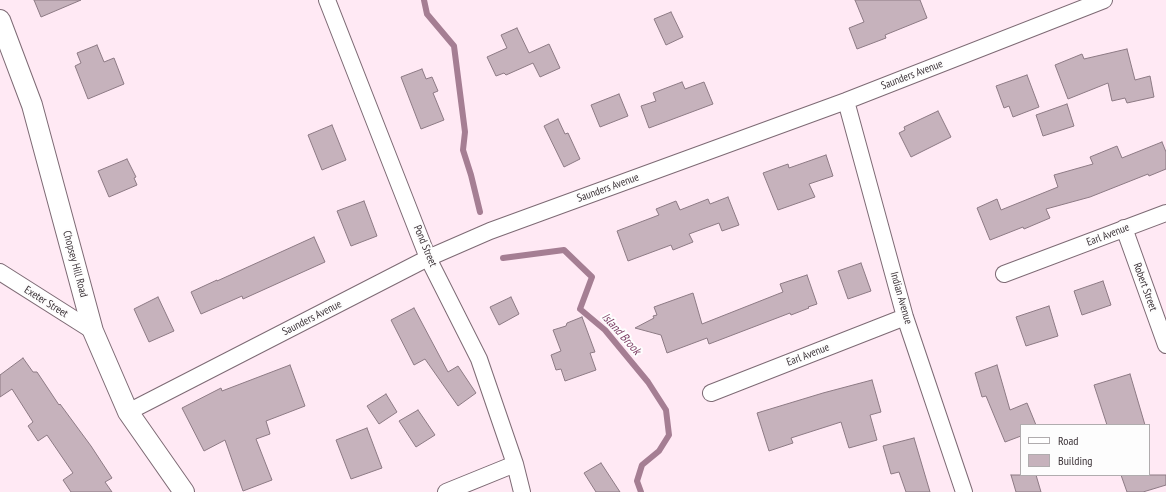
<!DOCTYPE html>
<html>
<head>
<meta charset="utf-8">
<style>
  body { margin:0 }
  #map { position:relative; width:1166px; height:492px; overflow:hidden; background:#ffe9f4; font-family:"PT Sans Narrow",sans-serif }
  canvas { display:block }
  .legend { position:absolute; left:1020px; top:424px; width:130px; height:52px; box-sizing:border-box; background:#fdfdfd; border:1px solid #b0acae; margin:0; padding:5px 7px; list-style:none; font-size:12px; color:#3c3338 }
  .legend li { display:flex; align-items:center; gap:8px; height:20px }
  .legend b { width:20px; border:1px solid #b0acae }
</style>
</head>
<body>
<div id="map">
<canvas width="1166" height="492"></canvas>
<ul class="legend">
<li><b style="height:5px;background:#fff"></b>Road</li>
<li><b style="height:11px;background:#c6b2bc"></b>Building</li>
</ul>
</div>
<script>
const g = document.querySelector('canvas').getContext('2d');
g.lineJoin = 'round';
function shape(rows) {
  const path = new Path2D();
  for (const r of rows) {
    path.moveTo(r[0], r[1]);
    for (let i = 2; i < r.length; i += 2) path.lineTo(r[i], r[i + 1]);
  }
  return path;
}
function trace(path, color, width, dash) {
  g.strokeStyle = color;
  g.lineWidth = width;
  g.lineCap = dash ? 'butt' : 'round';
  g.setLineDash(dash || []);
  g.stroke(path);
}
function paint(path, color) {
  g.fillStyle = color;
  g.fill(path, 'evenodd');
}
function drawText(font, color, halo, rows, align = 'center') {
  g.font = font + ' "PT Sans Narrow",sans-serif';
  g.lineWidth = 4;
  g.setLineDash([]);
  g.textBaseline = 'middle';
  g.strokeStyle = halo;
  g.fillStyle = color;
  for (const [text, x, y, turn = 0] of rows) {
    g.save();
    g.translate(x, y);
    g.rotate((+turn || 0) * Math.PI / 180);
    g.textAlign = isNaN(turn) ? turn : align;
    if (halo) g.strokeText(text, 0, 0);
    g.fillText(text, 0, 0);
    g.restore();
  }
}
trace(shape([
  [424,0,427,14,454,46,465,132,463,150,471,175,480,212],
  [503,258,564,250,592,277,580,309,605,330,648,382,666,410,669,435,659,451,642,465,637,481,641,492]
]), '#a57e93', 6);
const building = shape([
  [34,0,81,0,41,17,34,0],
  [855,0,920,0,927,18,885,35,886,38,857,49,849,28,864,22,855,0],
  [671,12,683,37,666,45,654,19,671,12],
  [517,28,529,53,549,44,560,68,540,77,533,63,506,75,504,73,496,76,487,57,507,48,501,35,517,28],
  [97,45,104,62,114,58,124,84,88,99,75,66,81,63,77,53,97,45],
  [1127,49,1135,80,1150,76,1154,97,1127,103,1125,98,1112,101,1108,83,1068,99,1055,65,1082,54,1084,59,1127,49],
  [422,69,426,79,432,77,438,91,433,93,444,120,421,129,401,77,422,69],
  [1027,75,1039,107,1013,117,1009,106,1004,108,996,86,1027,75],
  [682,82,685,89,704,82,713,104,649,128,641,106,656,101,653,93,682,82],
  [619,94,628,116,600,127,591,105,619,94],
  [1067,104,1074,126,1043,136,1036,115,1067,104],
  [938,111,951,137,911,157,899,133,905,130,904,127,938,111],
  [558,119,565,134,568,133,580,159,564,167,544,126,558,119],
  [332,125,346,160,322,170,308,135,332,125],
  [1162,142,1166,152,1166,169,1149,176,1148,174,1090,197,1046,209,1050,218,1024,229,1023,227,990,240,977,208,997,199,1001,210,1058,187,1054,175,1093,164,1090,157,1117,146,1122,158,1162,142],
  [826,155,833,176,809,184,815,197,778,210,763,173,788,164,789,168,826,155],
  [127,159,136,177,134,178,137,185,109,197,98,171,127,159],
  [728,197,739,225,722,231,719,223,689,234,693,242,673,250,671,245,628,261,617,231,659,215,656,209,676,201,680,210,708,199,710,204,728,197],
  [364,201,377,236,351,246,337,211,364,201],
  [314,237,325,262,243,299,242,296,201,314,191,292,217,280,217,281,314,237],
  [861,263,871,291,848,299,838,271,861,263],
  [807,275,817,304,808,307,809,308,791,315,790,313,709,344,707,338,667,353,661,335,635,328,654,318,653,316,657,315,654,307,693,293,702,324,783,292,780,284,807,275],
  [1103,281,1111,305,1082,315,1074,291,1103,281],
  [158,297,174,331,149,342,134,309,158,297],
  [511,297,519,314,499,325,490,307,511,297],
  [1049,306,1058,336,1026,346,1016,317,1049,306],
  [414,308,448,372,458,366,476,393,458,406,425,359,414,365,391,320,414,308],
  [582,317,595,352,590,353,596,370,565,381,561,369,556,370,551,355,561,351,553,330,566,326,567,323,582,317],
  [23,358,33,372,37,372,59,405,60,404,91,446,112,478,105,482,112,492,71,492,63,480,73,473,47,435,38,441,28,426,33,422,12,389,0,397,0,375,23,358],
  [290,365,305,406,266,421,270,434,256,439,272,480,243,491,225,440,204,451,182,408,221,388,222,391,290,365],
  [997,365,1010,410,1027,403,1036,425,1021,425,1021,436,1005,442,986,396,982,397,975,373,997,365],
  [1130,374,1145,425,1107,425,1094,385,1130,374],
  [872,380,881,412,870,415,877,440,849,448,841,422,791,438,793,443,769,451,757,413,823,393,872,380],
  [386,394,397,412,379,424,367,406,386,394],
  [418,410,435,435,416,447,399,421,418,410],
  [367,428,382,468,351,479,336,440,367,428],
  [914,438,930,492,906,492,899,472,891,474,883,446,914,438],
  [601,463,620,492,596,492,584,473,601,463],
  [1011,475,1036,475,1041,492,1016,492,1011,475],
  [1121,475,1166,475,1166,485,1143,492,1127,492,1121,475]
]);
paint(building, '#c6b2bc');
trace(building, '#8d7a84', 1);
const minor = shape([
  [327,0,428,258,479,359,515,464,522,492],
  [846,101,905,317,964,492],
  [1124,228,1166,345],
  [0,272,93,331],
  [1004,274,1166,213],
  [711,393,905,317],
  [128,412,428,258,490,231,846,101,1104,0],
  [446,492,515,464]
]);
const tertiary = shape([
  [0,20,32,105,93,331,128,412,184,492]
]);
trace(minor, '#7d6a74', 18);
trace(tertiary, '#7d6a74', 22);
trace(minor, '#fff', 16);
trace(tertiary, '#fff', 20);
drawText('11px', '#3c3338', '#fdfdfd', [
  ["Saunders Avenue",912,75,-21],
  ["Saunders Avenue",608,188,-20],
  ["Earl Avenue",1108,235,-21],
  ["Pond Street",425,246,67],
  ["Chopsey Hill Road",75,264,75],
  ["Robert Street",1145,287,70],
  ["Indian Avenue",901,298,74],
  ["Exeter Street",46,302,32],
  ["Saunders Avenue",312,318,-27],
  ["Earl Avenue",808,355,-21]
]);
drawText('italic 12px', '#7c3c63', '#fdfdfd', [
  ["Island Brook",621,334,48]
]);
</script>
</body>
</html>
